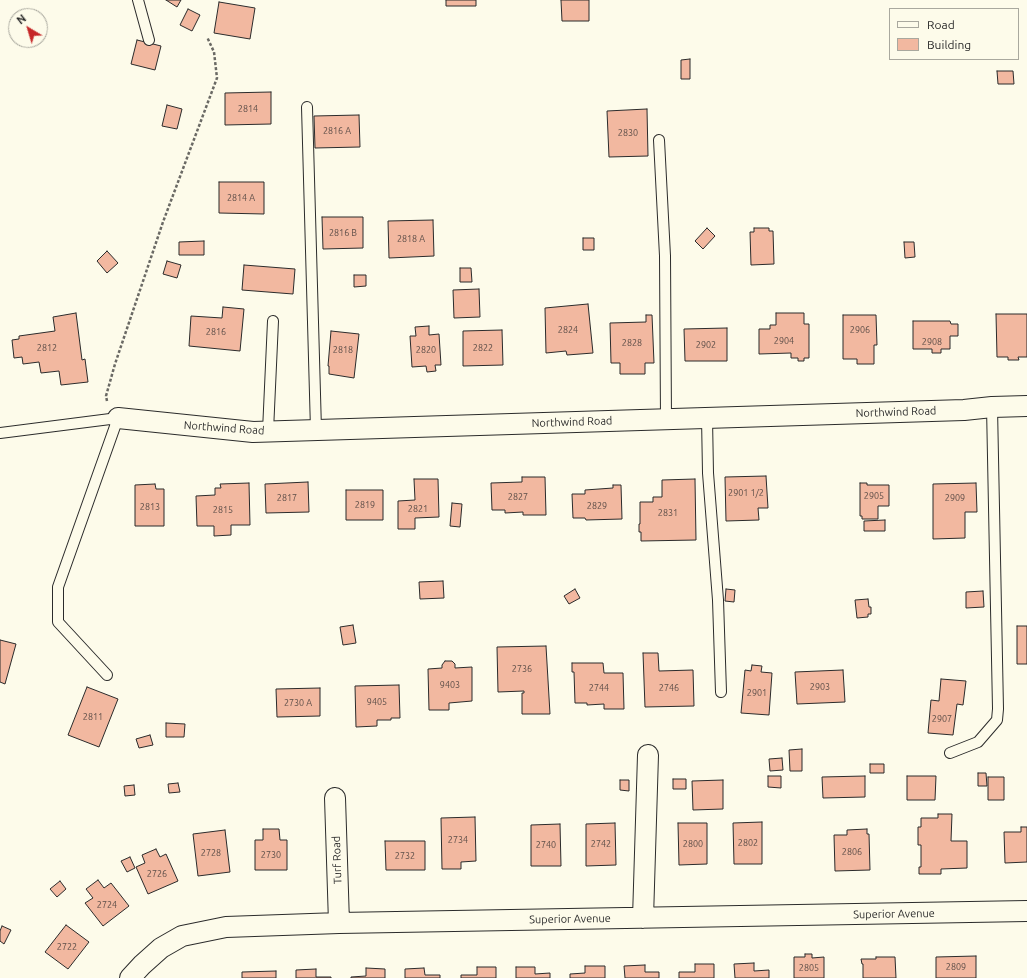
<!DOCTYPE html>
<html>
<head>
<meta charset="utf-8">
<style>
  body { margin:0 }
  #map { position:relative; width:1027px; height:978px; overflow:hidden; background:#fdfbea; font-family:Ubuntu,sans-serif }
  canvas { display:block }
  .legend { position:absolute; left:889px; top:8px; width:130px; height:52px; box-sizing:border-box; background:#fdfbea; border:1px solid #a9a89e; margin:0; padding:5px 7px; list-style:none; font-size:12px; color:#2b2b2b }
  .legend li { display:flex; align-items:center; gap:8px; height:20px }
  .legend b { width:20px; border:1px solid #a9a89e }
  .north { position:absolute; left:8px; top:8px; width:40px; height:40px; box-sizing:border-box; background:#fdfbea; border:1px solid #a9a89e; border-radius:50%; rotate:322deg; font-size:11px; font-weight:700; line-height:16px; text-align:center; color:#2b2b2b }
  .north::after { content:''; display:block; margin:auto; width:14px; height:18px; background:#c62828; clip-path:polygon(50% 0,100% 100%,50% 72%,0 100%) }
</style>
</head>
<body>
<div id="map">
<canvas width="1027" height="978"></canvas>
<ul class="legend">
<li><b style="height:5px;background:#fdfbea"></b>Road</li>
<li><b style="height:11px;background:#f2b8a0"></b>Building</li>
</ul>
<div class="north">N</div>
</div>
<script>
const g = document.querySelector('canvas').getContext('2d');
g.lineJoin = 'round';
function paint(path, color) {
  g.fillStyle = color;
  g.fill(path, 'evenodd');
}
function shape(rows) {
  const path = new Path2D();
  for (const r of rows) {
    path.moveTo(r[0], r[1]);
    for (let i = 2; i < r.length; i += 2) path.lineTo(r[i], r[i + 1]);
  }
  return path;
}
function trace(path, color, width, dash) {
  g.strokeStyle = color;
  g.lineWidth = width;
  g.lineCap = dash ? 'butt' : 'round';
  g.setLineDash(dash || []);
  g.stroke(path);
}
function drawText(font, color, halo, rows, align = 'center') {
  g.font = font + ' Ubuntu,sans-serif';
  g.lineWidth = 3;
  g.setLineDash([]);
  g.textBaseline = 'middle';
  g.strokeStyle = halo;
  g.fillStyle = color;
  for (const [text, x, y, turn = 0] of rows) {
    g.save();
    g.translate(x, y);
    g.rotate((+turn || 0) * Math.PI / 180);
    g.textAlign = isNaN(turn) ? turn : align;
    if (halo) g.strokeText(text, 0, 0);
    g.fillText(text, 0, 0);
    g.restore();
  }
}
const building = shape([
  [166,0,181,0,177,7,166,0],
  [446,0,476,0,476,6,446,6,446,0],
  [561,0,589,0,589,21,562,21,561,0],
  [219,2,255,8,250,39,214,33,219,2],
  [188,9,200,15,192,31,180,25,188,9],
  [137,40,161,46,155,70,131,64,137,40],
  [690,59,690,79,681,79,681,60,690,59],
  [997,71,1013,71,1014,84,998,84,997,71],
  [271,92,271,124,225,125,225,93,271,92],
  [167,105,182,109,177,129,162,126,167,105],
  [647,109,648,156,609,157,607,111,647,109],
  [359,115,360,147,315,148,314,116,359,115],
  [219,182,264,182,264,214,219,213,219,182],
  [322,217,363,217,363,248,323,249,322,217],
  [433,220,434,256,389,258,388,221,433,220],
  [707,228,715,236,703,249,695,241,707,228],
  [754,228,769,228,769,231,773,231,774,264,751,265,750,232,754,232,754,228],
  [583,238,594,238,594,250,583,250,583,238],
  [204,241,204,255,179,255,179,242,204,241],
  [904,242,914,242,915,257,905,258,904,242],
  [107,251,118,263,107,273,97,261,107,251],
  [167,261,181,265,177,278,163,274,167,261],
  [244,265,295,269,293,294,242,290,244,265],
  [460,268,471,268,472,282,460,282,460,268],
  [354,275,366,275,366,286,354,287,354,275],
  [479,289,480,317,454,318,453,290,479,289],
  [588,304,593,353,567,355,566,351,546,353,545,308,588,304],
  [223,307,244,309,240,351,189,346,191,316,222,318,223,307],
  [76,313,82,360,85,359,88,382,61,385,59,371,41,373,39,362,23,364,22,357,14,358,12,340,19,339,19,336,55,331,53,317,76,313],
  [776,313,804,313,804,324,809,324,809,358,804,358,804,361,798,361,798,358,791,358,791,353,759,354,759,329,770,329,770,325,776,325,776,313],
  [996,314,1027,314,1027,357,1018,357,1019,360,1008,360,1008,357,997,357,996,314],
  [646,315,652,315,654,363,645,363,645,374,620,374,620,363,611,363,610,323,646,322,646,315],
  [843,315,876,315,877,345,874,345,874,364,857,364,857,359,843,359,843,315],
  [913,321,950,321,951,324,958,324,958,336,950,336,950,349,941,349,941,353,932,353,932,349,913,349,913,321],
  [429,326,429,335,439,334,441,365,435,365,436,371,427,372,426,366,412,367,410,336,416,336,415,327,429,326],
  [727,328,727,361,685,361,684,329,727,328],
  [502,330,503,365,463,366,463,331,502,330],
  [331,331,359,334,354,378,329,374,329,366,328,366,331,331],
  [766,476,768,508,758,508,759,520,726,521,725,477,766,476],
  [522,477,545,477,546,515,523,515,523,512,505,513,505,510,492,510,491,483,522,482,522,477],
  [414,479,438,479,439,517,415,518,415,529,398,529,398,501,415,500,414,479],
  [695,479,696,540,641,541,641,532,639,532,639,524,640,524,640,502,653,502,653,497,662,497,662,480,695,479],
  [308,482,309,512,266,513,265,484,308,482],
  [249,483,250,525,231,525,231,535,214,536,214,526,197,526,196,496,215,495,215,488,221,488,220,484,249,483],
  [860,483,867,483,867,485,889,485,889,506,878,506,878,519,862,519,862,516,860,516,860,483],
  [976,483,977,512,965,512,965,538,933,539,933,484,976,483],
  [155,484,156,489,164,489,164,526,135,526,135,485,155,484],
  [613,485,621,485,622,519,586,520,585,518,573,518,572,494,585,494,585,490,613,488,613,485],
  [346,490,383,490,383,520,346,520,346,490],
  [452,503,462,504,460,527,450,526,452,503],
  [885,520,885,531,864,531,864,521,885,520],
  [443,581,444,598,420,599,419,582,443,581],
  [575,589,580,598,569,604,564,596,575,589],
  [726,589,735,590,734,602,725,601,726,589],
  [983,591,984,607,966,608,966,592,983,591],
  [868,599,869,607,871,607,871,614,868,614,868,617,857,618,855,600,868,599],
  [353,625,356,643,343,645,340,627,353,625],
  [1017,626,1027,626,1027,664,1017,664,1017,626],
  [0,640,16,644,5,684,0,682,0,640],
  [546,646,550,714,522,714,522,693,524,693,524,691,498,692,497,647,546,646],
  [643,653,658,653,659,671,693,670,694,706,645,707,643,653],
  [445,661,452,661,455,664,455,668,472,667,472,701,449,703,449,710,429,710,428,669,442,668,442,665,445,661],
  [572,663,603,663,604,673,623,673,624,709,604,709,604,704,587,705,587,703,575,703,574,672,572,672,572,663],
  [752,665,762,666,761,672,772,673,769,715,741,713,745,670,751,671,752,665],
  [843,670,845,702,797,704,795,672,843,670],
  [941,679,966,681,963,705,957,704,953,735,928,733,931,700,939,701,941,679],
  [399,685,400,718,391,718,391,720,377,720,377,726,356,727,355,686,399,685],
  [87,687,118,699,99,747,68,735,87,687],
  [320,688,320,716,277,717,276,689,320,688],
  [166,723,185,724,184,737,166,737,166,723],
  [150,735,153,745,139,748,136,739,150,735],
  [802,749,802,771,790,771,789,750,802,749],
  [782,758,783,770,770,771,769,759,782,758],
  [870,764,884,764,884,773,870,773,870,764],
  [978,773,986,773,987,786,978,786,978,773],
  [768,776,781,776,781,788,768,787,768,776],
  [865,776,865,797,823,798,822,777,865,776],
  [907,776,936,776,935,800,907,800,907,776],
  [988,777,1004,777,1004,800,988,800,988,777],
  [673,779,686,779,686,789,673,789,673,779],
  [620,780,629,780,629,791,620,790,620,780],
  [723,780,723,809,693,810,692,781,723,780],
  [178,783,180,792,169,793,168,784,178,783],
  [134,785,135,795,125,796,124,786,134,785],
  [938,814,952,814,951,841,967,841,967,868,941,869,941,874,919,874,919,867,921,867,921,845,918,845,918,827,921,827,921,818,938,818,938,814],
  [475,817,476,861,461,862,461,869,442,869,441,818,475,817],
  [762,822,762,864,734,864,733,823,762,822],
  [615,823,616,865,586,866,586,824,615,823],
  [678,823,707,823,707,864,679,865,678,823],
  [560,824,561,866,531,866,531,825,560,824],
  [1021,827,1027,827,1027,862,1005,863,1004,832,1021,832,1021,827],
  [263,829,279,829,280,840,287,840,287,870,255,870,255,840,263,840,263,829],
  [867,829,867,834,869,834,870,870,835,871,834,835,847,835,847,830,867,829],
  [225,830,230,872,198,876,193,834,225,830],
  [385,841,425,841,425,870,386,870,385,841],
  [156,849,160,857,166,854,178,881,148,894,136,867,145,863,142,855,156,849],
  [130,857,135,868,127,872,121,861,130,857],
  [98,880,104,888,111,883,129,906,103,926,85,903,93,898,86,889,98,880],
  [60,881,66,889,57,897,50,889,60,881],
  [66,925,89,942,68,969,45,952,66,925],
  [2,926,11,930,4,944,0,941,0,931,2,926],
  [805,954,812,954,812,958,824,957,824,978,794,978,794,957,805,957,805,954],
  [976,956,976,978,936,978,936,957,976,956],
  [876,957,895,957,896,978,863,978,863,964,862,964,861,959,876,959,876,957],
  [754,963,754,971,769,970,769,978,735,978,734,964,754,963],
  [695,964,714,964,714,978,679,978,679,972,695,972,695,964],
  [645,965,645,972,659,972,659,978,625,978,624,966,645,965],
  [585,966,605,966,605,978,570,978,570,974,585,973,585,966],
  [477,967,496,967,496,978,461,978,461,975,477,975,477,967],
  [516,967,535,967,535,974,550,973,550,978,516,978,516,967],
  [366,968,385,969,385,978,351,978,351,977,366,976,366,968],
  [424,968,425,975,440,975,440,978,405,978,405,969,424,968],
  [316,969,316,977,331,977,331,978,296,978,296,970,316,969],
  [276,971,276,978,242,978,242,972,276,971]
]);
paint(building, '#f2b8a0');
trace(building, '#2b2b2b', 1);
const lane = shape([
  [138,0,149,40],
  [307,107,316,430],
  [659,140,665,256,666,420],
  [707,418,708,473,718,600,721,692],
  [268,431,273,321],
  [0,433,118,418,58,587,58,622,107,675],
  [950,753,978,742,997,720,998,709,992,407]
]);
const street = shape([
  [118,418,253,432,964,410,992,407,1027,406],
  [335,798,339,923],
  [643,918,648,755],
  [130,978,142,965,161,948,182,936,226,927,339,923,1027,911]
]);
trace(lane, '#2b2b2b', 12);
trace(street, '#2b2b2b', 22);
trace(shape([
  [107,401,106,396,115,364,163,222,217,78,214,52,207,37]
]), '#6a6964', 2.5, [3, 2]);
trace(lane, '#fdfbea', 10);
trace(street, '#fdfbea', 20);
drawText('9px', '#5d4e48', null, [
  ["2814",248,109],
  ["2816 A",337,131],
  ["2830",628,133],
  ["2814 A",241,198],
  ["2816 B",343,233],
  ["2818 A",411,239],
  ["2824",568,330],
  ["2906",860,330],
  ["2816",216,332],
  ["2904",784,341],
  ["2908",932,342],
  ["2828",632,343],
  ["2902",706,345],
  ["2812",47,348],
  ["2822",483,348],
  ["2818",343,350],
  ["2820",426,350],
  ["2901 1/2",746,493],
  ["2905",874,496],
  ["2827",518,497],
  ["2817",287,498],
  ["2909",955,498],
  ["2819",365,505],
  ["2829",597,506],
  ["2813",150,507],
  ["2821",418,509],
  ["2815",223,510],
  ["2831",668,513],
  ["2736",522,669],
  ["9403",450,685],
  ["2903",820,687],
  ["2744",599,688],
  ["2746",669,688],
  ["2901",757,693],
  ["9405",377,702],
  ["2730 A",298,703],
  ["2811",93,717],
  ["2907",942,719],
  ["2734",458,840],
  ["2802",748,843],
  ["2742",601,844],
  ["2800",693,844],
  ["2740",546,845],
  ["2806",852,852],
  ["2728",211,853],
  ["2730",271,855],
  ["2732",405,856],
  ["2726",157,874],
  ["2724",107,905],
  ["2722",67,947],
  ["2809",956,967],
  ["2805",809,968]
]);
drawText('11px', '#2b2b2b', '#fdfbea', [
  ["Northwind Road",896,412,-2],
  ["Northwind Road",572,422,-2],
  ["Northwind Road",224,428,4],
  ["Turf Road",337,860,-92],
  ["Superior Avenue",894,914,-1],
  ["Superior Avenue",570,919,-1]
]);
</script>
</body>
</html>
